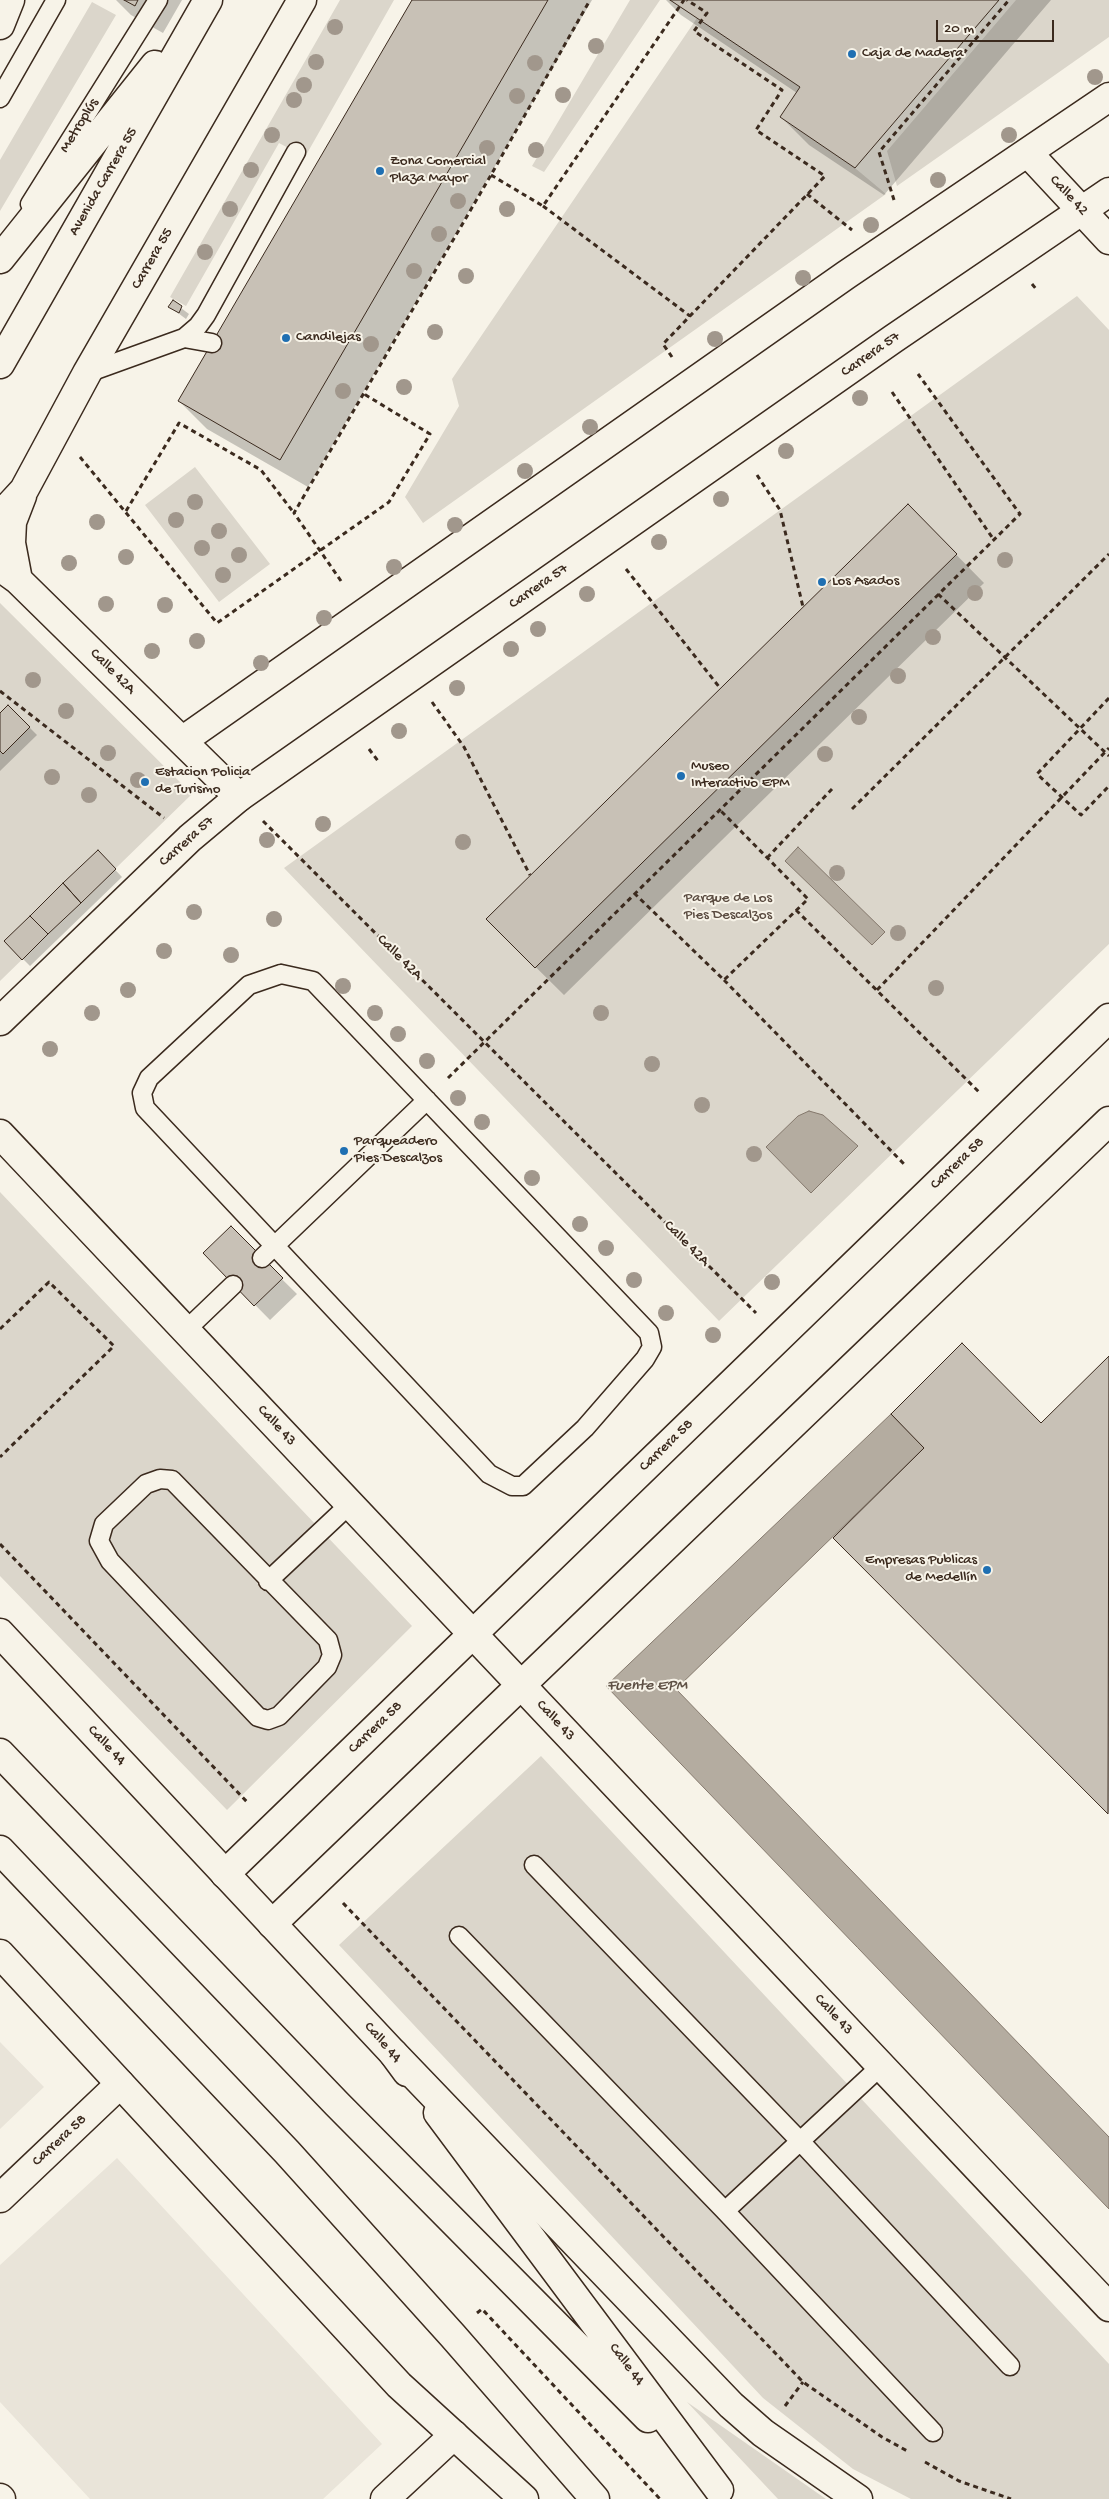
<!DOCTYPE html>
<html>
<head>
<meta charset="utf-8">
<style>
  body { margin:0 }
  #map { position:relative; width:1109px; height:2499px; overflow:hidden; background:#f7f3e8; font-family:"Gochi Hand",sans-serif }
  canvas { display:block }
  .scale { position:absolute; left:936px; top:20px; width:118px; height:22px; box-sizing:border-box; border:2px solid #3b2a1e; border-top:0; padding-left:6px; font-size:15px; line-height:18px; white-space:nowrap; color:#3b2a1e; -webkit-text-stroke:4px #f7f3e8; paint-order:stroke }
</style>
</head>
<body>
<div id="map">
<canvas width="1109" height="2499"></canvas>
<div class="scale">20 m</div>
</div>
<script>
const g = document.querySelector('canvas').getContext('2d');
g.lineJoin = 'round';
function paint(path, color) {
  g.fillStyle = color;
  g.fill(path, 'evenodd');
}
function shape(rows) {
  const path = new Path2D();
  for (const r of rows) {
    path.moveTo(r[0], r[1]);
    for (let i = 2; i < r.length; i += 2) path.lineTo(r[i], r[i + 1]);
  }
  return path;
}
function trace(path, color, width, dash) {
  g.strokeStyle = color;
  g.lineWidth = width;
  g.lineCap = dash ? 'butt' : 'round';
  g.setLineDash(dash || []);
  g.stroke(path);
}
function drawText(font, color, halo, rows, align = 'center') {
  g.font = font + ' "Gochi Hand",sans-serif';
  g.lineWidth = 4;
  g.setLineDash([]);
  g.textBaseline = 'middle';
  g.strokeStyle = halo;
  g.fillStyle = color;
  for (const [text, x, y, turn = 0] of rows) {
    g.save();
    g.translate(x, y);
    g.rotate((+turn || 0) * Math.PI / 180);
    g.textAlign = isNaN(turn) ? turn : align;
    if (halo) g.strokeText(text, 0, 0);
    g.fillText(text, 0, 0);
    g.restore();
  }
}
paint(shape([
  [0,2042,44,2087,0,2129],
  [117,2158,382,2444,323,2499,90,2499,0,2402,0,2265]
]), '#e9e4d9');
paint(shape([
  [340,0,394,0,305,157,279,143,186,306,170,297],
  [630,0,660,0,544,172,532,166],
  [1016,0,1109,0,1109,37,897,186,887,151],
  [92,2,116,15,0,211,0,160],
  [697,18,800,87,780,117,855,168,886,194,423,523,405,497,459,406,452,379],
  [1077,296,1109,330,1109,944,719,1321,284,868],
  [195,467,270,564,219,602,145,505],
  [0,603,192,794,0,981],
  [0,1192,412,1626,227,1810,0,1576],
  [541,1756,1109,2364,1109,2499,911,2499,853,2469,763,2398,339,1945],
  [687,2402,826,2499,778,2499]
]), '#dbd6cb');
const water = shape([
  [798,847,885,932,872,945,785,861,798,847],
  [809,1111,823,1115,858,1146,811,1193,766,1147,798,1116,809,1111],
  [891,1414,924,1448,676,1689,1109,2137,1109,2209,606,1686,891,1414]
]);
paint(water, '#b4aca0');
trace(water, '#84786c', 1);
paint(shape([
  [116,0,182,0,163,33,131,15],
  [413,0,592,0,308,487,207,429,179,401],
  [666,0,1051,0,884,195,809,145,781,117,797,93,681,15],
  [173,302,189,314,186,319,170,307],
  [935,533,984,583,564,995,487,919],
  [8,706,37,735,0,771,0,714],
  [98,852,122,877,30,966,5,941],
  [230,1228,297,1294,270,1320,204,1253],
  [1109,1357,1109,1813,835,1538,1041,1424]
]), '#0003');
const building = shape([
  [124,0,138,0,135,6,124,0],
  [412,0,548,0,280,460,178,401,412,0],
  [670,0,999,0,855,168,780,117,800,87,670,0],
  [173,300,182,306,179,313,168,307,173,300],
  [908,504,957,554,535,968,486,919,908,504],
  [8,705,30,727,3,754,0,751,0,713,8,705],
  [98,850,116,869,81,903,63,883,98,850],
  [63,883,81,903,48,934,30,916,63,883],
  [30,916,48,934,22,960,4,941,30,916],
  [231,1226,283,1278,254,1306,203,1253,231,1226],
  [962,1343,1041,1423,1109,1356,1108,1814,833,1538,924,1448,891,1414,962,1343]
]);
paint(building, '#c8c1b6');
trace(building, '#3b2a1e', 1);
const service = shape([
  [0,98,56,0],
  [30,204,158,0],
  [184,338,198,326,206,315,296,152],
  [87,373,184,338,212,343],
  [281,974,313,981,649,1333,652,1347,645,1359,585,1428,523,1486,512,1486,489,1474,145,1108,142,1093,149,1078,249,985,281,974],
  [262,1258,427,1100],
  [186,1330,233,1285],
  [160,1479,172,1480,328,1640,332,1655,327,1667,279,1716,268,1720,258,1717,110,1561,99,1541,104,1524,146,1484,160,1479],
  [268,1581,350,1504],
  [534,1865,800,2141,1010,2366],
  [459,1936,725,2211,933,2432],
  [725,2211,881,2066]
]);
const minor = shape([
  [1028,153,1109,240],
  [0,1021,190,838,239,797],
  [225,1874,1109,1018],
  [272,1924,1109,1121],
  [0,2198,120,2084],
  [0,2498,1,2499],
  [385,2499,454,2435]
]);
const tertiary = shape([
  [0,516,24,490,87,373,302,0],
  [0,567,18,580,239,797,893,339,1109,192],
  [18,580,11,543,12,522,22,496],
  [182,741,846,275,1109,97],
  [0,1134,1109,2307]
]);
const secondary = shape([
  [0,1633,393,2053,407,2072],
  [0,1753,337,2104,648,2418],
  [0,1850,287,2152,453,2336,595,2499],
  [0,1954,399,2385,524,2499],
  [438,2113,719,2490]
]);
const primary = shape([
  [0,25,10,0],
  [0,259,155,65],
  [0,364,208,0]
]);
const trunk = shape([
  [393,2053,731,2405,763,2433,858,2499]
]);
trace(service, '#3b2a1e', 21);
trace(minor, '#3b2a1e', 31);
trace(tertiary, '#3b2a1e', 31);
trace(secondary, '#3b2a1e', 31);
trace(primary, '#3b2a1e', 31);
trace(trunk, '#3b2a1e', 31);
trace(shape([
  [491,175,543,206,684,0],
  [807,194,852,230],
  [894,200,879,152,1009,0],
  [543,206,690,316],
  [1032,284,1037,290],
  [672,357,663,344,825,176,756,130,782,90,694,31,707,13,687,0],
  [892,392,994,540],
  [80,457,217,623,389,502,430,434,364,394],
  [757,475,780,510,803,607],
  [126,511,179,423,261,470,294,513],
  [626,569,720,688],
  [341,581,294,513,491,175,590,0],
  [938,594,1109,756],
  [0,691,164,818],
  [1109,698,1037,774,1081,815,1109,786],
  [432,702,464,747,530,875],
  [369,749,378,761],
  [852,809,1109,554],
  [263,821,756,1313],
  [767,858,832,789],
  [634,893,724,980,808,899,720,810],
  [796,910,980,1093],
  [724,980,904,1164],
  [877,990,1109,748],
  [448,1078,1020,514,918,374],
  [0,1329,49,1282,114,1346,0,1457],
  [0,1544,249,1804],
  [343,1903,803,2382,882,2437,909,2452],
  [477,2313,482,2309,660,2499],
  [785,2406,803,2382],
  [925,2462,959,2481,1011,2499]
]), '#3b2a1e', 3, [5, 4]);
trace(service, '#f7f3e8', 18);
trace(minor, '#f7f3e8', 28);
trace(tertiary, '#f7f3e8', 28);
trace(secondary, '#f7f3e8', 28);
trace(primary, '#f7f3e8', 28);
trace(trunk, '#f7f3e8', 28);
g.fillStyle = '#a1978c';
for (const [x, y] of [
  [335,27],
  [596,46],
  [316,62],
  [535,63],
  [1095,77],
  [304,85],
  [563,95],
  [517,96],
  [294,100],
  [272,135],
  [1009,135],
  [487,148],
  [536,150],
  [251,170],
  [938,180],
  [458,201],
  [230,209],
  [507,209],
  [871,225],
  [439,234],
  [205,252],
  [414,271],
  [466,276],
  [803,278],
  [435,332],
  [715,339],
  [371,344],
  [404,387],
  [343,391],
  [860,398],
  [590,427],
  [786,451],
  [525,471],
  [721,499],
  [195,502],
  [176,520],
  [97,522],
  [455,525],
  [219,531],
  [659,542],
  [202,548],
  [239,555],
  [126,557],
  [1005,560],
  [69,563],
  [394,567],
  [223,575],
  [975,593],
  [587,594],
  [106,604],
  [165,605],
  [324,618],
  [538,629],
  [933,637],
  [197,641],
  [511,649],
  [152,651],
  [261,663],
  [898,676],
  [33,680],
  [457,688],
  [66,711],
  [859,717],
  [399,731],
  [108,753],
  [825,754],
  [52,777],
  [138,780],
  [89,795],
  [323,824],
  [267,840],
  [463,842],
  [837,873],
  [194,912],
  [274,919],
  [898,933],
  [164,951],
  [231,955],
  [343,986],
  [936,988],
  [128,990],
  [92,1013],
  [375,1013],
  [601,1013],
  [398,1034],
  [50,1049],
  [427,1061],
  [652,1064],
  [458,1098],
  [702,1105],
  [482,1122],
  [754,1154],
  [532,1178],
  [580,1224],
  [606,1248],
  [634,1280],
  [772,1282],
  [666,1313],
  [713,1335]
]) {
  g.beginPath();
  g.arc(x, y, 8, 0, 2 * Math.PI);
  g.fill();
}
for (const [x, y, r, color] of [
  [852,54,5,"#1f6fb2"],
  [380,171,5,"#1f6fb2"],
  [286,338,5,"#1f6fb2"],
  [822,582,5,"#1f6fb2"],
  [681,776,5,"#1f6fb2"],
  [145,782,5,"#1f6fb2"],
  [344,1151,5,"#1f6fb2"],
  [987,1570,5,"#1f6fb2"]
]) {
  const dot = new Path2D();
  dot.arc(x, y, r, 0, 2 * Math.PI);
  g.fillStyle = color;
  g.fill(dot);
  trace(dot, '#f7f3e8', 2);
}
drawText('15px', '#3b2a1e', '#f7f3e8', [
  ["Caja de Madera",862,54],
  ["Zona Comercial",390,162],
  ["Plaza Mayor",390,179],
  ["Candilejas",296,338],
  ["Los Asados",832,582],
  ["Museo",691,767],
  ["Interactivo EPM",691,784],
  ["Estacion Policia",155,773],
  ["de Turismo",155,790],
  ["Parqueadero",354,1142],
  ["Pies Descalzos",354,1159],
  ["Empresas Publicas",977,1561,"right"],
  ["de Medellín",977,1578,"right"]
], 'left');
drawText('15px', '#3b2a1e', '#f7f3e8', [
  ["Metroplús",80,126,-58],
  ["Avenida Carrera 55",104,182,-60],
  ["Calle 42",1068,196,47],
  ["Carrera 55",153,259,-60],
  ["Carrera 57",871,355,-35],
  ["Carrera 57",539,587,-35],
  ["Calle 42A",112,672,45],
  ["Carrera 57",187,842,-42],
  ["Calle 42A",399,958,45],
  ["Carrera 58",958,1164,-44],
  ["Calle 42A",686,1244,45],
  ["Calle 43",276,1426,47],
  ["Carrera 58",667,1446,-44],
  ["Calle 43",555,1721,47],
  ["Carrera 58",376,1728,-44],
  ["Calle 44",106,1746,47],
  ["Calle 43",833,2015,47],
  ["Calle 44",382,2043,49],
  ["Carrera 58",60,2141,-43],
  ["Calle 44",626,2365,53]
]);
drawText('15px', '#5b4c41', '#f7f3e8', [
  ["Parque de Los",728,899],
  ["Pies Descalzos",728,916]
]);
drawText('italic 16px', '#5f5145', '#f7f3e8', [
  ["Fuente EPM",647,1687]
]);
</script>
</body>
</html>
